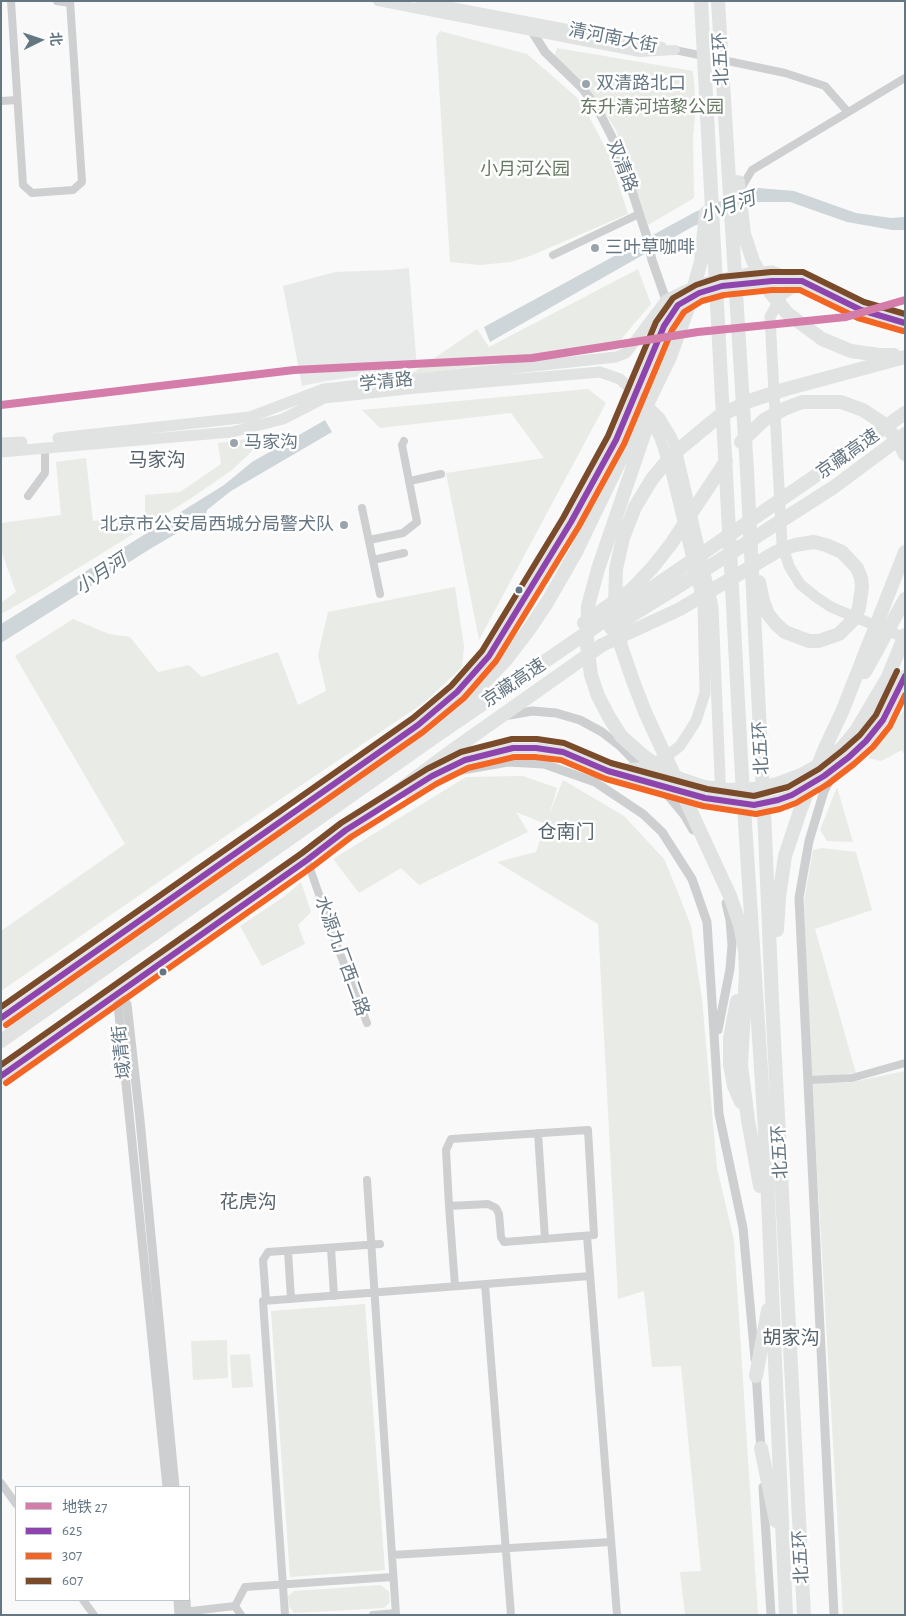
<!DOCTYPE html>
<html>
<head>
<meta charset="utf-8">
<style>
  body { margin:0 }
  #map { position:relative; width:906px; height:1616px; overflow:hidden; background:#f9f9f9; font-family:"Alegreya Sans","Noto Sans SC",sans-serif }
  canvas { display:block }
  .frame { position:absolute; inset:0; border:2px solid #657683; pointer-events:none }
  .legend { position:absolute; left:15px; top:1486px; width:175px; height:115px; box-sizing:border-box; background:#fff; border:1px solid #c1c8cd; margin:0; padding:6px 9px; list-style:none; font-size:15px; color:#657683 }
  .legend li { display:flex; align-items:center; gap:10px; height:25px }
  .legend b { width:25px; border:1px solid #c1c8cd }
  .north { position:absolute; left:15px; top:15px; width:50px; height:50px; -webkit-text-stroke:4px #fff; paint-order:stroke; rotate:86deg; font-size:14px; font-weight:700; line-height:20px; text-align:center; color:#657683 }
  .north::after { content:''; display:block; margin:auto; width:18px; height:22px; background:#657683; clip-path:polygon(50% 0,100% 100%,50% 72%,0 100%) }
</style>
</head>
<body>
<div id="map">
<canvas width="906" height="1616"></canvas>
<div class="frame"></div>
<ul class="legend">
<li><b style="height:6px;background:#d47daa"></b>地铁 27</li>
<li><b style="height:6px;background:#8e44ad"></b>625</li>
<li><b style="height:6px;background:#f26522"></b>307</li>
<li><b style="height:6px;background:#7a4b2a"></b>607</li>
</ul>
<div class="north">北</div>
</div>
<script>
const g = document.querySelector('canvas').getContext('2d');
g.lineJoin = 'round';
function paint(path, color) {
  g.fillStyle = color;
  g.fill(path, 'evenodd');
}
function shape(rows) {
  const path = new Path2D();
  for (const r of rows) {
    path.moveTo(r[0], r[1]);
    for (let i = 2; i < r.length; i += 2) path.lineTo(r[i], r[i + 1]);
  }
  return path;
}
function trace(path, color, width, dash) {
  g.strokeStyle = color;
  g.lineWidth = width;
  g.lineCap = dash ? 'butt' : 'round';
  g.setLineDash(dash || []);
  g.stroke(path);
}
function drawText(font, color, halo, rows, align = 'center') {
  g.font = font + ' "Alegreya Sans","Noto Sans SC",sans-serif';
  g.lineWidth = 5;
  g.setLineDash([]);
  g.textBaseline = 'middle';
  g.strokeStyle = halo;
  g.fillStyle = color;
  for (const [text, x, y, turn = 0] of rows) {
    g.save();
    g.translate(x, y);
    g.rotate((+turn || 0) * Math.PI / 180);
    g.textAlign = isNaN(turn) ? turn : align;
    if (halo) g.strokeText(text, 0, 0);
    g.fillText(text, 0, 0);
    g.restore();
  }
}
paint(shape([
  [409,268,417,368,326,381,302,386,283,286,335,272,390,270]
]), '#e8e9e9');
paint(shape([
  [440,31,527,54,581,101,609,155,628,214,530,256,511,262,480,265,450,262,436,37],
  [557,48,693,71,696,105,693,138,694,198,648,225,616,130,596,99,554,57],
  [638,269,651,304,623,337,616,350,411,374,477,329,489,347],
  [588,389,606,403,479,640,446,473,544,458,511,413,380,428,362,410],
  [268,436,232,470,190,499,36,594,1,614,1,600,2,602,16,592,1,550,1,523,61,515,56,462,86,458,93,521,145,516,145,495,180,492,221,464,218,443],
  [455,587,464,646,462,667,425,702,196,856,1,991,1,931,125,844,15,656,73,619,109,634,130,637,158,672,189,665,202,677,278,652,298,705,326,691,318,655,328,612],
  [905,707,905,757,902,750,881,761,868,758,902,713],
  [523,776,557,788,549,815,563,780,624,816,664,859,679,895,691,926,702,999,717,1168,734,1240,758,1615,685,1615,680,1572,701,1571,681,1366,652,1367,644,1291,618,1299,598,924,497,862,536,852,546,824,516,812,528,832,419,885,401,868,359,893,333,859,466,777],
  [837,787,853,842,827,841,820,830],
  [822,848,856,852,872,910,815,929,856,1073,813,1077,810,1075,804,901,813,850],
  [301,882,311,912,298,925,305,944,262,966,240,926,285,896],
  [905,1071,905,1615,843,1615,812,1083,847,1083],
  [365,1304,385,1570,290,1577,271,1311],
  [227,1340,228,1378,193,1380,191,1341],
  [250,1354,253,1387,232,1388,230,1355],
  [381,1585,389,1592,390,1602,384,1608,294,1613,289,1606,288,1596,294,1591]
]), '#e8ebe6');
paint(shape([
  [758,188,794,191,856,213,891,218,905,217,905,230,892,230,847,222,790,202,749,202,692,227,490,342,484,327,695,212,748,189],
  [325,420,332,432,231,491,207,510,206,516,150,549,1,643,1,624,224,485,252,462]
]), '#ced6d9');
trace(shape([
  [11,1,23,185,32,193,73,190,82,182,70,1],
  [57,1,70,3],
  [675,50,785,73,825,86,847,111],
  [1,101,17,100],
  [743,185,752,170,905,78],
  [553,255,639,214],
  [410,481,441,474],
  [28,496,45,473,45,447],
  [362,508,380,594],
  [369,540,403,533,417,522,402,445,404,441],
  [373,560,404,553],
  [307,860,336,943,367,1023],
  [808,1080,852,1078,905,1063],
  [538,1133,545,1239],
  [367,1180,396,1615],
  [449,1206,488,1204,496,1208,499,1214,501,1237,504,1242,594,1235,588,1130,451,1139,446,1150,449,1206,455,1286],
  [587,1236,617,1615],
  [331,1248,334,1296],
  [288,1251,291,1299],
  [485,1284,511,1615],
  [266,1301,263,1260,268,1252,380,1244],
  [1,1483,16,1504],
  [392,1555,611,1542],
  [83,1600,94,1615],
  [235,1606,245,1587,393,1577],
  [235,1606,241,1615],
  [183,1612,235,1606],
  [285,1615,263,1301,590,1276],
  [373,1615,396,1613]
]), '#cecfd0', 8);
trace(shape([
  [530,28,545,52,582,88,596,106,612,137,628,179,646,234,652,260,666,300],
  [504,716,532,711,556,713,580,720,602,732,620,746,671,799,685,816,693,830],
  [445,773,508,762,544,764,595,782,643,814,662,832,692,879,707,922,719,1114,743,1228,755,1359],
  [117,995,127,1004,140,1120,175,1487],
  [117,995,167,1487],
  [718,1030,730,969,732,945,730,920,726,903],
  [756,1372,761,1451],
  [763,1487,771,1615],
  [178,1600,179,1615],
  [186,1600,187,1615],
  [834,1615,799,898,809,841,824,791,837,767]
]), '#cecfd0', 9);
trace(shape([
  [378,1,640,52,675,50],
  [420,1,662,47]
]), '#e1e2e2', 10);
trace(shape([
  [802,281,782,295,770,317,782,544,789,566,800,584,816,597,831,607,905,638],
  [58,438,250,417,324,389,616,357,626,353,666,300,684,291,703,283,748,273,772,271,791,278],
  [1,443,22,442],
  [1,452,232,432,283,419,324,398,417,388,600,372,620,379,660,418,672,438,678,457,713,607,721,801],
  [617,770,646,767,664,758,680,746,696,721,705,693,703,604,671,472,660,438,647,414],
  [405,793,432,776,465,760,513,748,536,748,563,752,608,771,705,798,754,805,778,800,792,795,824,776,849,757,866,741,883,720,905,675],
  [304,806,418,725,457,692,489,656,571,522,616,440,664,326,678,305,699,293,722,286,772,281,802,281,861,310,905,323],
  [1,1018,288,817],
  [1,1076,353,826]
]), '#e1e2e2', 11);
trace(shape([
  [701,1,742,777,765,1130,786,1615],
  [718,1,747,471,765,833,772,1001,804,1615],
  [738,182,744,234,753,261,770,292,787,313,822,339,851,351,879,355,894,355],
  [650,417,598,569,588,606,587,645,591,675,598,696,609,717,621,736,641,754,660,768,680,779,704,787,728,790,753,789,777,784,801,775,819,765,841,749,856,731,888,677,905,635],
  [741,442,764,420,784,409,802,402,841,402,863,410,881,422,898,440,905,454],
  [584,623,631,590,652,568,671,544,726,461],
  [611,628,684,583,834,487,905,434],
  [865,672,905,599],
  [283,821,326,800,439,723,476,691,505,661,528,631,548,601,576,552,670,357,689,305,701,261,706,213],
  [346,830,446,755,602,645,680,609,776,552,795,545,814,542,826,545,842,552,857,568,861,578,862,587,859,608,854,619,839,634,819,641,809,641,785,632,776,624,768,614,763,601,759,582],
  [777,930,779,897,785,856,800,811,825,748,842,712,905,552],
  [737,1001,730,1038,730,1065,734,1086,741,1102],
  [1,1041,433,738,827,468,905,413],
  [760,1186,748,1120,741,1065,746,973,745,950,740,925,730,896,645,712,633,681,621,646,615,607,616,569,623,538,635,507,652,479,671,456,718,417,749,401,786,389,905,357],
  [756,1376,768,1310],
  [761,1448,776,1521]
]), '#e1e2e2', 14);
trace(shape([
  [1,1018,418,725,457,692,489,656,571,522,616,440,664,326,678,305,699,293,722,286,772,281,802,281,861,310,905,323],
  [1,1076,307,860,346,830,432,776,465,760,513,748,536,748,563,752,608,771,705,798,754,805,778,800,792,795,824,776,849,757,866,741,883,720,905,676]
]), '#8e44ad', 6);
trace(shape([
  [6,1025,423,732,464,698,496,661,579,526,624,444,672,330,684,312,702,301,724,295,772,290,800,290,858,318,903,331],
  [6,1083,312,867,351,837,436,784,468,768,514,757,535,757,561,760,606,779,703,806,756,814,780,809,796,803,828,784,854,764,873,747,890,726,905,695]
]), '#f26522', 6);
trace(shape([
  [1,1007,413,718,451,686,482,651,563,518,608,436,656,322,673,298,696,285,720,277,771,272,803,272,864,302,905,314],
  [1,1065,302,853,341,823,427,769,461,752,512,739,537,739,564,743,611,763,707,789,754,796,788,787,819,769,843,750,860,735,876,715,897,671]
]), '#7a4b2a', 6);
trace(shape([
  [1,405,294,370,532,358,698,332,846,317,905,300]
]), '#d47daa', 8);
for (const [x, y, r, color] of [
  [586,84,5,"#99a4ac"],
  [595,248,5,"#99a4ac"],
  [234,443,5,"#99a4ac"],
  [344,525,5,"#99a4ac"],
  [519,590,4.5,"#657683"],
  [163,972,4.5,"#657683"]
]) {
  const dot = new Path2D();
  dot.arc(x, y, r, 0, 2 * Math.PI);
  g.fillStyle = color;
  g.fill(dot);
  trace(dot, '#fff', 2);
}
drawText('18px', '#657683', '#fff', [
  ["清河南大街",613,38,11],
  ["北五环",721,59,-93],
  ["双清路",622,166,69],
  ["学清路",386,382,-6],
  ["京藏高速",848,454,-35],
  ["京藏高速",514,683,-34],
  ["北五环",761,748,-93],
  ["水源九厂西二路",342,956,70],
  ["域清街",122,1052,-96],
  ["北五环",780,1152,-93],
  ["北五环",801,1557,-93]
]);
drawText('18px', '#657683', '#fff', [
  ["双清路北口",596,84],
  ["三叶草咖啡",605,248],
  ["马家沟",244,443],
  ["北京市公安局西城分局警犬队",334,525,"right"]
], 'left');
drawText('18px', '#687a64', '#fff', [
  ["东升清河培黎公园",652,108],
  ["小月河公园",525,170]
]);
drawText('italic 19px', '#60757c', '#fff', [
  ["小月河",728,207,-19],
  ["小月河",101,574,-34]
]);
drawText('19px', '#57646e', '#fff', [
  ["马家沟",157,460],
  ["仓南门",566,832],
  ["花虎沟",248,1202],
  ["胡家沟",791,1338]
]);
</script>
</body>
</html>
